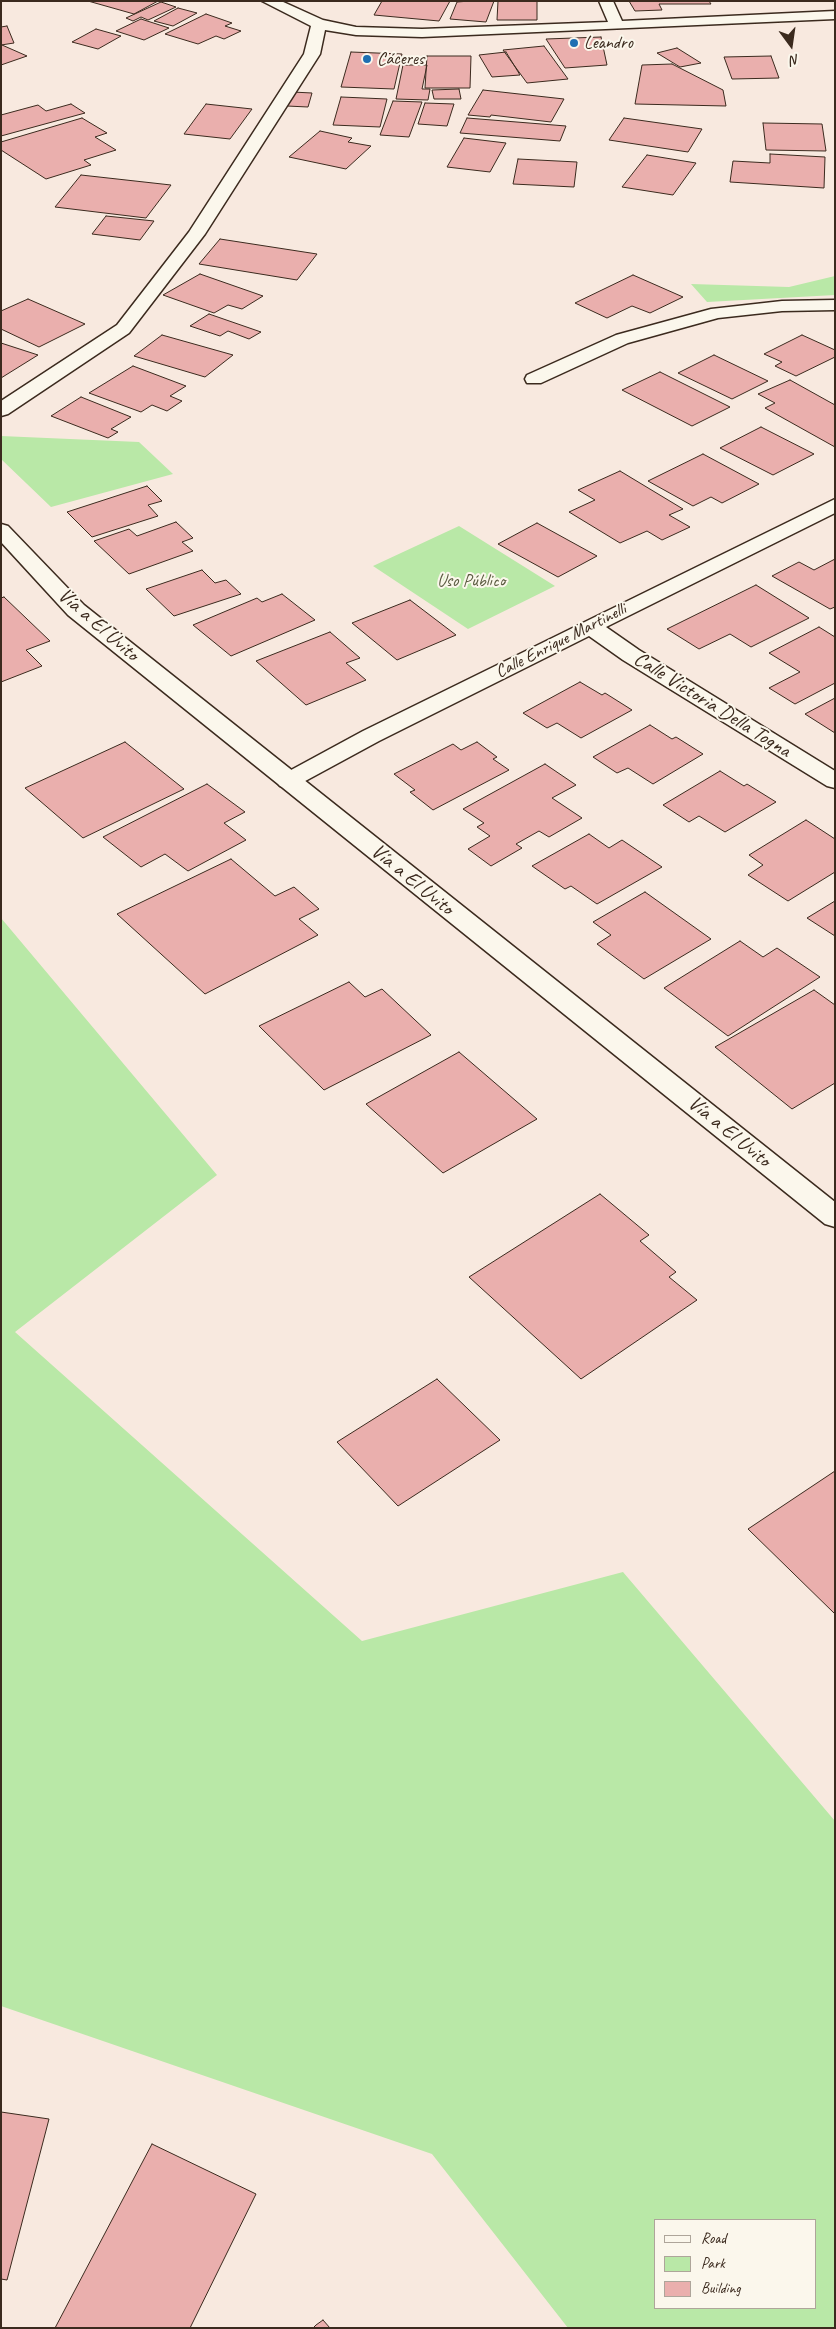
<!DOCTYPE html>
<html>
<head>
<meta charset="utf-8">
<style>
  body { margin:0 }
  #map { position:relative; width:836px; height:2329px; overflow:hidden; background:#f8e9df; font-family:Caveat,sans-serif }
  canvas { display:block }
  .frame { position:absolute; inset:0; border:2px solid #3b2a1e; pointer-events:none }
  .legend { position:absolute; left:654px; top:2219px; width:162px; height:90px; box-sizing:border-box; background:#fbf7ec; border:1px solid #aea59a; margin:0; padding:6px 9px; list-style:none; font-size:15px; color:#3b2a1e }
  .legend li { display:flex; align-items:center; gap:10px; height:25px }
  .legend b { width:25px; border:1px solid #aea59a }
  .north { position:absolute; left:766px; top:20px; width:50px; height:50px; -webkit-text-stroke:4px #fbf7ec; paint-order:stroke; rotate:166deg; font-size:14px; font-weight:700; line-height:20px; text-align:center; color:#3b2a1e }
  .north::after { content:''; display:block; margin:auto; width:18px; height:22px; background:#3b2a1e; clip-path:polygon(50% 0,100% 100%,50% 72%,0 100%) }
</style>
</head>
<body>
<div id="map">
<canvas width="836" height="2329"></canvas>
<div class="frame"></div>
<ul class="legend">
<li><b style="height:6px;background:#fbf7ec"></b>Road</li>
<li><b style="height:14px;background:#b9e8a7"></b>Park</li>
<li><b style="height:14px;background:#eaafad"></b>Building</li>
</ul>
<div class="north">N</div>
</div>
<script>
const g = document.querySelector('canvas').getContext('2d');
g.lineJoin = 'round';
function paint(path, color) {
  g.fillStyle = color;
  g.fill(path, 'evenodd');
}
function shape(rows) {
  const path = new Path2D();
  for (const r of rows) {
    path.moveTo(r[0], r[1]);
    for (let i = 2; i < r.length; i += 2) path.lineTo(r[i], r[i + 1]);
  }
  return path;
}
function trace(path, color, width, dash) {
  g.strokeStyle = color;
  g.lineWidth = width;
  g.lineCap = dash ? 'butt' : 'round';
  g.setLineDash(dash || []);
  g.stroke(path);
}
function drawText(font, color, halo, rows, align = 'center') {
  g.font = font + ' Caveat,sans-serif';
  g.lineWidth = 4;
  g.setLineDash([]);
  g.textBaseline = 'middle';
  g.strokeStyle = halo;
  g.fillStyle = color;
  for (const [text, x, y, turn = 0] of rows) {
    g.save();
    g.translate(x, y);
    g.rotate((+turn || 0) * Math.PI / 180);
    g.textAlign = isNaN(turn) ? turn : align;
    if (halo) g.strokeText(text, 0, 0);
    g.fillText(text, 0, 0);
    g.restore();
  }
}
paint(shape([
  [835,276,835,295,707,302,691,284,789,287],
  [1,436,139,442,173,474,51,507,1,459],
  [459,526,555,586,468,629,373,566],
  [1,918,217,1175,15,1332,362,1641,623,1572,835,1821,835,2328,568,2328,432,2154,1,2006],
  [655,2220,815,2220,815,2308,655,2308]
]), '#b9e8a7');
const building = shape([
  [88,1,158,1,134,14,88,1],
  [382,1,450,1,439,21,374,15,382,1],
  [470,1,494,1,486,22,450,19,457,2,470,1],
  [498,1,537,1,537,20,497,20,498,1],
  [629,1,709,1,711,4,659,4,662,10,635,11,629,1],
  [161,2,176,7,148,20,141,17,133,21,126,18,161,2],
  [178,8,197,13,173,26,154,21,178,8],
  [206,14,232,23,225,26,241,31,224,39,216,36,198,44,165,34,206,14],
  [141,19,169,28,144,40,116,31,141,19],
  [7,26,14,43,1,45,1,27,7,26],
  [96,29,121,36,98,49,72,42,96,29],
  [601,37,607,65,565,68,546,39,601,37],
  [1,45,2,45,27,56,1,65,1,45],
  [544,46,568,79,527,83,503,50,544,46],
  [677,48,701,63,680,67,657,53,677,48],
  [351,52,402,54,394,89,341,87,351,52],
  [506,52,520,75,492,77,479,55,506,52],
  [427,56,471,56,470,88,425,88,427,56],
  [771,56,779,78,732,79,724,57,771,56],
  [672,64,723,90,726,106,635,104,642,65,672,64],
  [403,65,427,65,422,89,430,89,428,100,396,99,403,65],
  [459,89,461,99,434,99,432,90,459,89],
  [483,90,564,99,551,122,491,115,490,117,468,115,483,90],
  [292,92,312,93,308,107,287,106,292,92],
  [341,97,387,99,380,127,333,125,341,97],
  [393,101,422,102,409,137,380,135,393,101],
  [425,103,454,104,447,126,418,124,425,103],
  [71,104,85,113,1,136,1,115,38,105,46,111,71,104],
  [206,104,252,109,230,139,184,134,206,104],
  [82,118,107,133,95,137,116,150,84,160,91,165,46,179,1,150,1,142,82,118],
  [467,118,566,126,560,141,460,133,467,118],
  [624,118,702,129,688,152,609,140,624,118],
  [763,123,822,124,826,151,766,150,763,123],
  [320,131,352,138,348,142,371,146,346,169,289,157,320,131],
  [464,138,506,143,490,172,447,167,464,138],
  [770,154,825,157,824,188,730,182,733,161,770,163,770,154],
  [647,155,696,163,673,195,622,187,647,155],
  [518,159,577,162,574,187,513,184,518,159],
  [81,175,171,185,146,218,55,207,81,175],
  [106,216,154,221,140,240,92,234,106,216],
  [220,239,317,254,297,280,199,264,220,239],
  [200,274,263,296,242,309,228,305,214,313,163,295,200,274],
  [633,275,683,297,650,313,632,306,607,318,575,303,633,275],
  [28,299,85,324,39,347,1,329,1,311,28,299],
  [209,314,261,332,249,339,228,331,220,336,190,326,209,314],
  [162,335,233,355,205,377,134,356,162,335],
  [802,335,835,350,835,357,796,376,775,366,782,362,764,354,802,335],
  [1,343,38,355,1,378,1,343],
  [714,355,768,381,732,399,678,373,714,355],
  [133,366,186,386,170,396,182,401,167,411,152,405,141,412,89,393,133,366],
  [660,372,730,407,692,426,622,390,660,372],
  [790,380,835,405,835,447,765,408,775,403,758,394,790,380],
  [81,397,131,417,111,429,118,432,108,438,51,416,81,397],
  [761,427,814,454,773,475,720,448,761,427],
  [703,454,759,484,722,503,711,497,693,506,648,481,703,454],
  [620,471,683,509,669,515,690,527,662,540,647,531,620,543,569,512,595,500,578,490,620,471],
  [147,486,162,501,148,505,158,516,92,537,67,512,147,486],
  [176,522,193,538,182,542,193,551,129,574,94,541,129,529,137,536,176,522],
  [537,523,597,556,558,577,498,544,537,523],
  [835,559,835,607,830,609,772,576,799,562,814,570,835,559],
  [202,570,215,583,226,580,241,594,174,616,146,589,202,570],
  [756,585,809,618,751,647,730,634,699,649,667,629,756,585],
  [282,594,315,620,231,656,193,625,257,598,262,602,282,594],
  [4,597,50,641,26,650,42,666,1,682,1,598,4,597],
  [410,600,456,635,397,660,352,623,410,600],
  [819,627,835,637,835,683,795,704,769,688,800,672,769,653,819,627],
  [330,632,360,658,346,663,366,680,306,705,256,661,330,632],
  [580,682,602,695,605,693,632,710,581,738,557,723,547,728,523,713,580,682],
  [835,698,835,733,805,714,835,698],
  [650,725,672,739,676,737,703,754,653,784,628,768,617,773,593,757,650,725],
  [125,742,184,789,83,838,25,788,125,742],
  [477,742,497,757,493,759,509,770,433,810,410,792,415,790,394,774,453,744,461,750,477,742],
  [545,764,576,785,552,798,582,818,549,837,539,831,516,844,522,848,491,866,468,849,490,836,477,827,484,823,463,809,545,764],
  [720,771,744,786,747,784,776,802,725,832,699,816,689,822,663,805,720,771],
  [207,784,245,812,224,823,246,840,188,871,165,854,141,867,103,837,207,784],
  [806,820,835,839,835,872,788,901,748,875,763,865,749,855,806,820],
  [589,834,609,848,622,840,662,867,597,904,571,886,565,889,532,866,589,834],
  [231,859,275,896,294,887,319,909,299,919,318,935,205,994,117,914,231,859],
  [645,892,711,939,644,979,597,944,611,935,593,922,645,892],
  [835,901,835,936,807,918,835,901],
  [740,941,763,957,777,948,820,977,728,1036,664,988,740,941],
  [349,982,365,997,382,989,431,1035,324,1090,259,1026,349,982],
  [814,990,835,1005,835,1083,792,1109,715,1047,814,990],
  [459,1052,537,1119,443,1173,366,1104,459,1052],
  [600,1194,649,1235,640,1241,676,1272,669,1277,697,1300,581,1379,469,1277,600,1194],
  [437,1379,500,1440,398,1506,337,1442,437,1379],
  [835,1471,835,1614,748,1529,835,1471],
  [1,2112,49,2119,7,2280,1,2279,1,2112],
  [152,2144,256,2194,190,2328,55,2328,152,2144],
  [323,2320,330,2328,313,2328,316,2325,323,2320]
]);
paint(building, '#eaafad');
trace(building, '#3b2a1e', 1);
const street = shape([
  [262,1,281,1,323,20,356,27,422,29,608,22,599,1,613,1,622,21,835,11,835,19,422,37,356,35,325,30,320,54,205,234,129,333,8,414,1,416,1,401,117,325,189,232,304,54,311,26,262,1],
  [835,300,835,310,782,311,718,318,628,343,541,383,527,383,525,379,527,375,616,335,711,309,782,301,835,300],
  [835,499,835,513,606,627,639,650,835,771,835,788,827,786,623,660,589,636,379,741,296,786,288,788,280,786,276,781,280,776,363,731,835,499]
]);
const secondary = shape([
  [1,524,8,526,84,605,835,1202,835,1227,825,1224,68,615,1,542,1,524]
]);
trace(street, '#3b2a1e', 3);
trace(secondary, '#3b2a1e', 3);
paint(street, '#fbf7ec');
paint(secondary, '#fbf7ec');
for (const [x, y, r, color] of [
  [574,43,5,"#1f6fb2"],
  [367,59,5,"#1f6fb2"]
]) {
  const dot = new Path2D();
  dot.arc(x, y, r, 0, 2 * Math.PI);
  g.fillStyle = color;
  g.fill(dot);
  trace(dot, '#fbf7ec', 2);
}
drawText('18px', '#3b2a1e', '#fbf7ec', [
  ["Leandro",584,43],
  ["Cáceres",377,59]
], 'left');
drawText('18px', '#5a5a40', '#fbf7ec', [
  ["Uso Público",471,581]
]);
drawText('18px', '#3b2a1e', '#fbf7ec', [
  ["Calle Enrique Martinelli",561,641,-27]
]);
drawText('21px', '#3b2a1e', '#fbf7ec', [
  ["Vía a El Uvito",98,625,41],
  ["Calle Victoria Della Togna",712,705,32],
  ["Vía a El Uvito",412,880,39],
  ["Vía a El Uvito",729,1132,39]
]);
</script>
</body>
</html>
